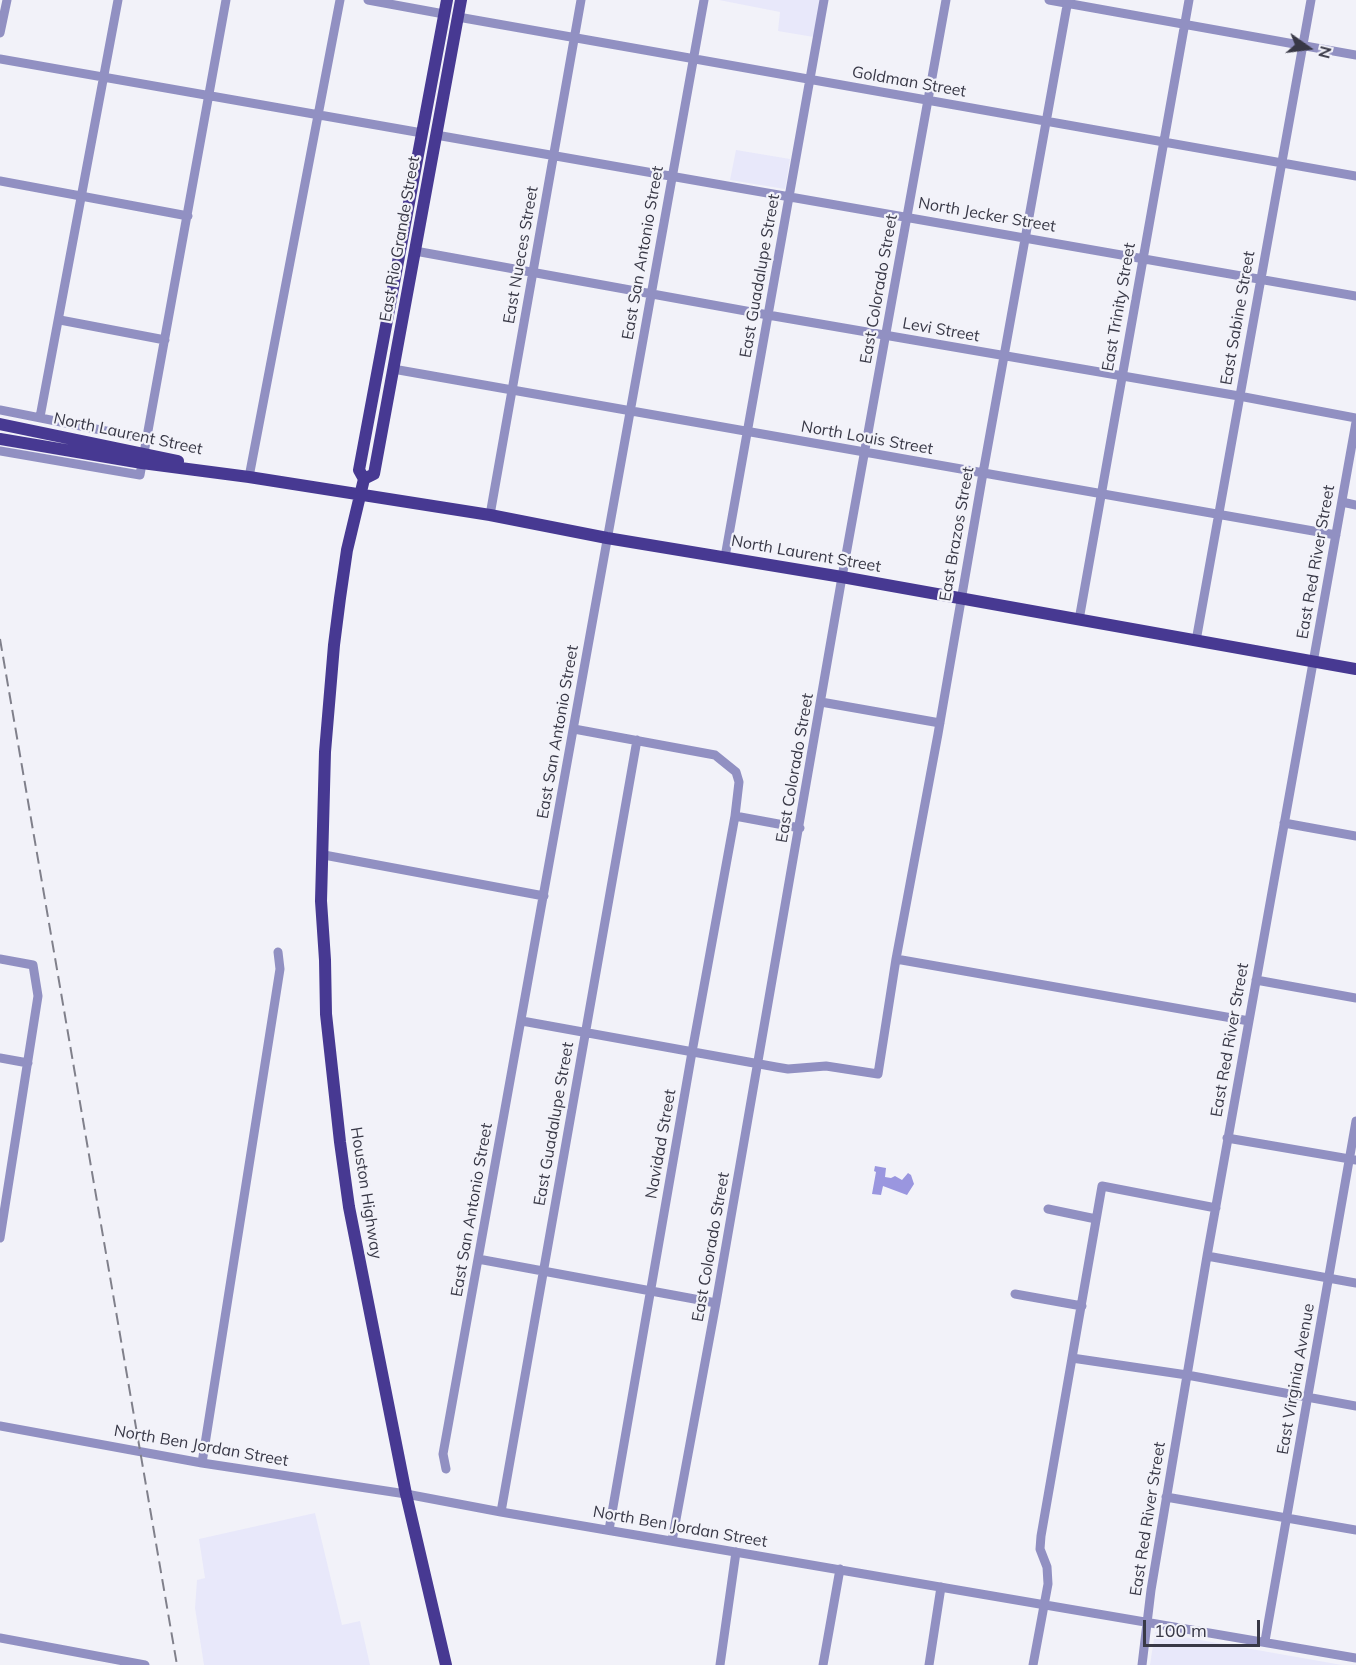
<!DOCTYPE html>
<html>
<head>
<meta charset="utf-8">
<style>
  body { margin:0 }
  #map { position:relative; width:1356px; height:1665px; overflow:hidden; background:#f2f2f9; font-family:Mulish,sans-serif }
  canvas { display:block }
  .north { position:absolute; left:1278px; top:18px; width:60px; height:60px; -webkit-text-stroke:4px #f2f2f9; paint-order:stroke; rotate:104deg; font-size:16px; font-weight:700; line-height:24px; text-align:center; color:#383846 }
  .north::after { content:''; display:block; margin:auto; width:21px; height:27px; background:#383846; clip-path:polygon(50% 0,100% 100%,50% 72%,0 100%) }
  .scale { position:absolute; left:1143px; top:1620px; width:117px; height:27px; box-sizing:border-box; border:3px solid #383846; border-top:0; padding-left:8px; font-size:18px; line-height:21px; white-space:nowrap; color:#383846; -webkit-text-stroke:4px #f2f2f9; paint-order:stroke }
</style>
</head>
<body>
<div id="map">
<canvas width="1356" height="1665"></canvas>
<div class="north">N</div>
<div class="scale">100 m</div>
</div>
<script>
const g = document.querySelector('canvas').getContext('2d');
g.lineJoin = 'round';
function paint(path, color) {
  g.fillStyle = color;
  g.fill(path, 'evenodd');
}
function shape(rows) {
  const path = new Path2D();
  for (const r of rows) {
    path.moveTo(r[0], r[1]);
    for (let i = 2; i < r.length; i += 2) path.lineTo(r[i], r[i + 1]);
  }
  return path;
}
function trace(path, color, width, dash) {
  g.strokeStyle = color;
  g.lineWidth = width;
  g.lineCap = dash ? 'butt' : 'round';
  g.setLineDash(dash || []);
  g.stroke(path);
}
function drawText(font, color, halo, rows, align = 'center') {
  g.font = font + ' Mulish,sans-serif';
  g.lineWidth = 4.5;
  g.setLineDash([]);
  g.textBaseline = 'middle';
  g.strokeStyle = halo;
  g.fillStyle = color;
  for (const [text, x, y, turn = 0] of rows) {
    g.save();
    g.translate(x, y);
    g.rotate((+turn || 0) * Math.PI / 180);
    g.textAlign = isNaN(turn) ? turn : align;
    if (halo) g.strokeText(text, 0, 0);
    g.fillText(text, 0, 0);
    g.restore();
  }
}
paint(shape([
  [719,0,821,0,814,37,778,31,780,12],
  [736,150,790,159,785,189,730,180],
  [315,1513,342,1625,360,1621,370,1665,204,1665,195,1608,197,1580,205,1578,199,1539],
  [1155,1632,1342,1665,1150,1665]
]), '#e8e8fa');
paint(shape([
  [875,1166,886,1168,885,1177,891,1178,895,1176,902,1180,908,1173,911,1175,914,1184,907,1195,883,1186,881,1195,872,1194,876,1172,874,1171]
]), '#9a96df');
trace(shape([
  [368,0,444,14],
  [1049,0,1356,55],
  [458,17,1356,176],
  [0,33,7,0],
  [0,59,422,133],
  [436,135,1356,296],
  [0,181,188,216],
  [415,251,768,315,1239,396,1356,418],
  [60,320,165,340],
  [393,369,1336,535],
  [0,410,146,439],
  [40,417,118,0],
  [0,451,140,475,226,0],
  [249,477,340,0],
  [1342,502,1356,505],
  [490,515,581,0],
  [725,557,824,0],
  [1079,620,1189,0],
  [1196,641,1311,0],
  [821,702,940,723],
  [574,729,715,755,736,772,739,782,735,816,692,1052,609,1530],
  [735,816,800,828],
  [1284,823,1356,836],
  [324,855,544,896],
  [0,959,33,965,38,996,0,1238],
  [896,959,1249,1021],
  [1256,980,1356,998],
  [522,1021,776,1067,788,1069,826,1066,878,1074,896,959,938,734,983,473,1068,0],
  [0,1058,28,1063],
  [1227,1138,1356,1160],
  [1048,1209,1096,1219],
  [1207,1256,1356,1283],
  [478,1259,716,1303],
  [1015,1294,1082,1306],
  [1072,1358,1187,1375,1356,1406],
  [0,1426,202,1463,406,1494,501,1512,1356,1658],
  [202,1463,280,969,278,952],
  [446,1469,443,1454,704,0],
  [1166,1497,1356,1530],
  [501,1512,637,740],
  [672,1541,716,1303,842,577,946,0],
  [0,1638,145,1665],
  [1265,1641,1356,1121],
  [720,1665,736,1552],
  [823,1665,840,1569],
  [929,1665,941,1587],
  [1033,1665,1048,1584,1047,1567,1040,1549,1041,1536,1102,1186,1216,1208],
  [1142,1665,1151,1590,1207,1256,1356,422]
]), '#9190c2', 9);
trace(shape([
  [0,424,178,461],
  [0,439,142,463,249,477,490,515,607,538,842,577,1356,669],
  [364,479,374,474,461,0],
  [446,1665,406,1494,349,1207,340,1142,326,1014,325,960,321,901,325,752,334,645,340,598,347,550,364,479,359,470,447,0]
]), '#473992', 12);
trace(shape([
  [0,639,177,1665]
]), '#80808b', 2, [12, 6]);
drawText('16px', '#383846', '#f2f2f9', [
  ["Goldman Street",909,82,10],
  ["North Jecker Street",987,215,10],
  ["East Rio Grande Street",400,239,-80],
  ["East San Antonio Street",643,253,-80],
  ["East Nueces Street",521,255,-80],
  ["East Guadalupe Street",760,276,-80],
  ["East Colorado Street",879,289,-80],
  ["East Trinity Street",1119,307,-80],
  ["East Sabine Street",1238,318,-80],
  ["Levi Street",941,330,10],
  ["North Laurent Street",128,434,12],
  ["North Louis Street",867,438,10],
  ["East Brazos Street",957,534,-80],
  ["North Laurent Street",806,554,10],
  ["East Red River Street",1316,562,-80],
  ["East San Antonio Street",558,732,-80],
  ["East Colorado Street",795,768,-80],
  ["East Red River Street",1230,1040,-80],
  ["East Guadalupe Street",554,1124,-80],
  ["Navidad Street",661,1144,-80],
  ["Houston Highway",366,1193,81],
  ["East San Antonio Street",472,1210,-80],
  ["East Colorado Street",711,1247,-80],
  ["East Virginia Avenue",1296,1379,-80],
  ["North Ben Jordan Street",201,1446,10],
  ["East Red River Street",1148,1519,-81],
  ["North Ben Jordan Street",680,1527,10]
]);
</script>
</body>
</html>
